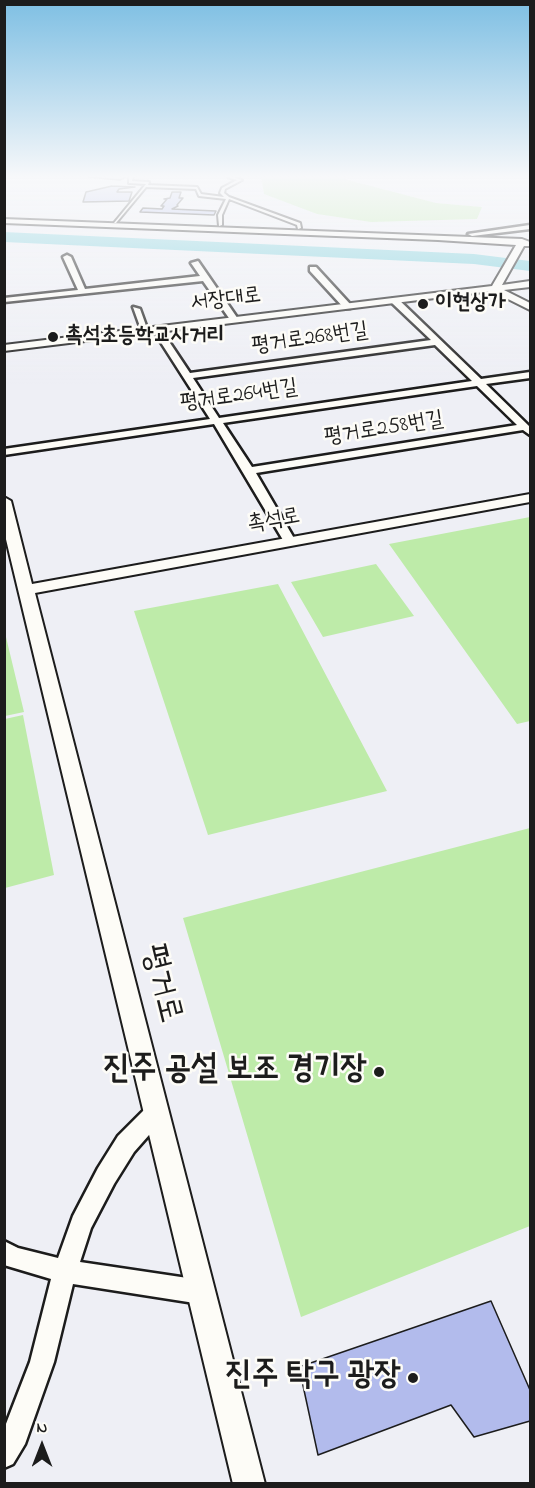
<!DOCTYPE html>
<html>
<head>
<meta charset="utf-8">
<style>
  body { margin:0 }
  #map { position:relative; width:535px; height:1488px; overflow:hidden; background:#eeeff5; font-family:"Indie Flower",sans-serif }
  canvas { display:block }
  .frame { position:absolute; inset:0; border:6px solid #1c1c1c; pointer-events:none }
  .north { position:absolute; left:12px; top:1416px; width:60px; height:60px; -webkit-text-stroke:4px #fdfcf7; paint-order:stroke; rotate:0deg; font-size:16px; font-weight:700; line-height:24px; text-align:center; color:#1c1c1c }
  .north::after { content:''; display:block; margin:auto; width:21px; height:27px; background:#1c1c1c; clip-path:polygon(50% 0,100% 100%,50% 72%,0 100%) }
</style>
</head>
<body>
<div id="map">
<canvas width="535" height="1488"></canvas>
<div class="frame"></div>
<div class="north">N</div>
</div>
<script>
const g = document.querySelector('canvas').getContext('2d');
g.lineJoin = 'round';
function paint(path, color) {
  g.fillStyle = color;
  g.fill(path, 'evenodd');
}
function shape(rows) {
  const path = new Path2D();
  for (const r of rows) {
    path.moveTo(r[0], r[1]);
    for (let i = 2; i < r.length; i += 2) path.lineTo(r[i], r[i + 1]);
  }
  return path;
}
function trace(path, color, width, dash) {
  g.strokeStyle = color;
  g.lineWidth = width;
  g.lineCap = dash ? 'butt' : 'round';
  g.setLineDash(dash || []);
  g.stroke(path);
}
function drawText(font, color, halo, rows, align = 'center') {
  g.font = font + ' "Indie Flower","Poor Story",sans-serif';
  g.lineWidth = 5;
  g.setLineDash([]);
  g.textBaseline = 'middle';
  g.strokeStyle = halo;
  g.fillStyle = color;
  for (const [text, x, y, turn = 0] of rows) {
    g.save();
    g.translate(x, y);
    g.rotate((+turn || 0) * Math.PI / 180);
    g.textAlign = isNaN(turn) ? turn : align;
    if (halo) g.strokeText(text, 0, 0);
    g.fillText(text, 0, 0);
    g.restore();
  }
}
paint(shape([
  [261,176,354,176,344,179,436,203,482,207,477,219,371,222,317,214,264,194],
  [530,517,530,721,517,724,389,544],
  [376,564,414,616,323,637,291,582],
  [278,584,387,791,208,835,134,611],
  [6,637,24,712,5,716,4,638],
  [23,715,54,875,5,888,5,719],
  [530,828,530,1226,301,1317,183,918]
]), '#beeba9');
paint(shape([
  [4,232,474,254,530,261,530,271,474,264,4,242,4,232]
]), '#80d0dc');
const building = shape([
  [90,176,127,176,120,180,88,177,90,176],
  [112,186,135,187,119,189,117,192,132,192,129,201,83,202,86,192,112,186],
  [172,192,181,192,179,198,183,198,177,205,178,206,172,209,216,211,214,215,140,212,143,208,162,209,164,206,161,206,167,199,164,199,170,198,172,192],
  [491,1301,530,1390,530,1421,474,1437,451,1405,318,1455,299,1367,491,1301]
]);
paint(building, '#b2bbec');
trace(building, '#1c1c1c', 1.5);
const service = shape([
  [129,176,133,176,132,181,149,182,148,185,197,187,201,194,224,197,220,193,222,188,237,180,228,177,234,176,233,177,242,180,225,189,224,193,229,197,300,223,301,228,298,229,297,225,229,199,222,215,222,225,219,226,218,215,226,199,199,196,196,189,146,187,116,223,114,223,146,184,129,183,129,176]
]);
const minor = shape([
  [530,225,530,229,472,236,468,234,530,225],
  [67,255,71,257,85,289,200,276,191,263,198,261,238,319,231,321,203,281,4,302,4,298,78,290,63,257,67,255],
  [310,267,316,267,350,304,350,308,344,308,310,271,310,267],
  [392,299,398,299,481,379,530,372,530,378,486,384,530,427,530,435,523,430,256,473,295,540,289,544,283,540,214,424,4,455,4,449,210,419,153,330,154,328,160,328,190,373,431,340,392,303,392,299],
  [435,345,472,381,219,418,193,378,435,345],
  [477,386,517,425,252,467,223,423,477,386],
  [133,307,140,309,149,334,142,332,133,307],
  [157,1101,164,1104,167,1111,164,1118,134,1152,114,1184,91,1228,80,1262,201,1280,209,1284,213,1292,209,1300,201,1304,73,1284,54,1362,25,1444,13,1464,4,1468,4,1429,30,1362,51,1279,4,1265,4,1241,18,1248,58,1258,73,1216,98,1168,118,1136,150,1104,157,1101]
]);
const tertiary = shape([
  [4,219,522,239,530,242,530,246,524,246,502,285,530,281,530,287,504,290,530,303,530,310,492,291,4,351,4,345,492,286,516,245,438,240,4,223,4,219],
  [530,494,530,502,35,593,265,1484,233,1484,4,531,4,497,11,501,32,584,530,494]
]);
trace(service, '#1c1c1c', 4);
trace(minor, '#1c1c1c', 5);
trace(tertiary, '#1c1c1c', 4);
paint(service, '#fdfcf7');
paint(minor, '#fdfcf7');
paint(tertiary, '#fdfcf7');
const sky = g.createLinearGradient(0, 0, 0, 384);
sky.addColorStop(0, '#7ebfe3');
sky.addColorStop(0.46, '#f7f8fa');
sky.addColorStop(1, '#f7f8fa00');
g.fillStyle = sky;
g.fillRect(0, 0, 535, 384);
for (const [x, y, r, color] of [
  [423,304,6,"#1c1c1c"],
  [53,337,6,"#1c1c1c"],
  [379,1072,6,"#1c1c1c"],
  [413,1378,6,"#1c1c1c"]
]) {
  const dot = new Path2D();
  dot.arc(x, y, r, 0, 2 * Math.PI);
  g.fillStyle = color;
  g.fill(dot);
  trace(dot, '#fdfcf7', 2);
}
drawText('22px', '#1c1c1c', '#fdfcf7', [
  ["서장대로",226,301,-7],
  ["평거로268번길",310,340,-8],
  ["평거로264번길",239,397,-8],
  ["평거로258번길",384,430,-9],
  ["촉석로",274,522,-10]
]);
drawText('bold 22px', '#1c1c1c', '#fdfcf7', [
  ["이현상가",435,304],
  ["촉석초등학교사거리",65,337]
], 'left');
drawText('33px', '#1c1c1c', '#fdfcf7', [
  ["평거로",159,984,76]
]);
drawText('bold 33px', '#1c1c1c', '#fdfcf7', [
  ["진주 공설 보조 경기장",367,1072],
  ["진주 탁구 광장",401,1378]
], 'right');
</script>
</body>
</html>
